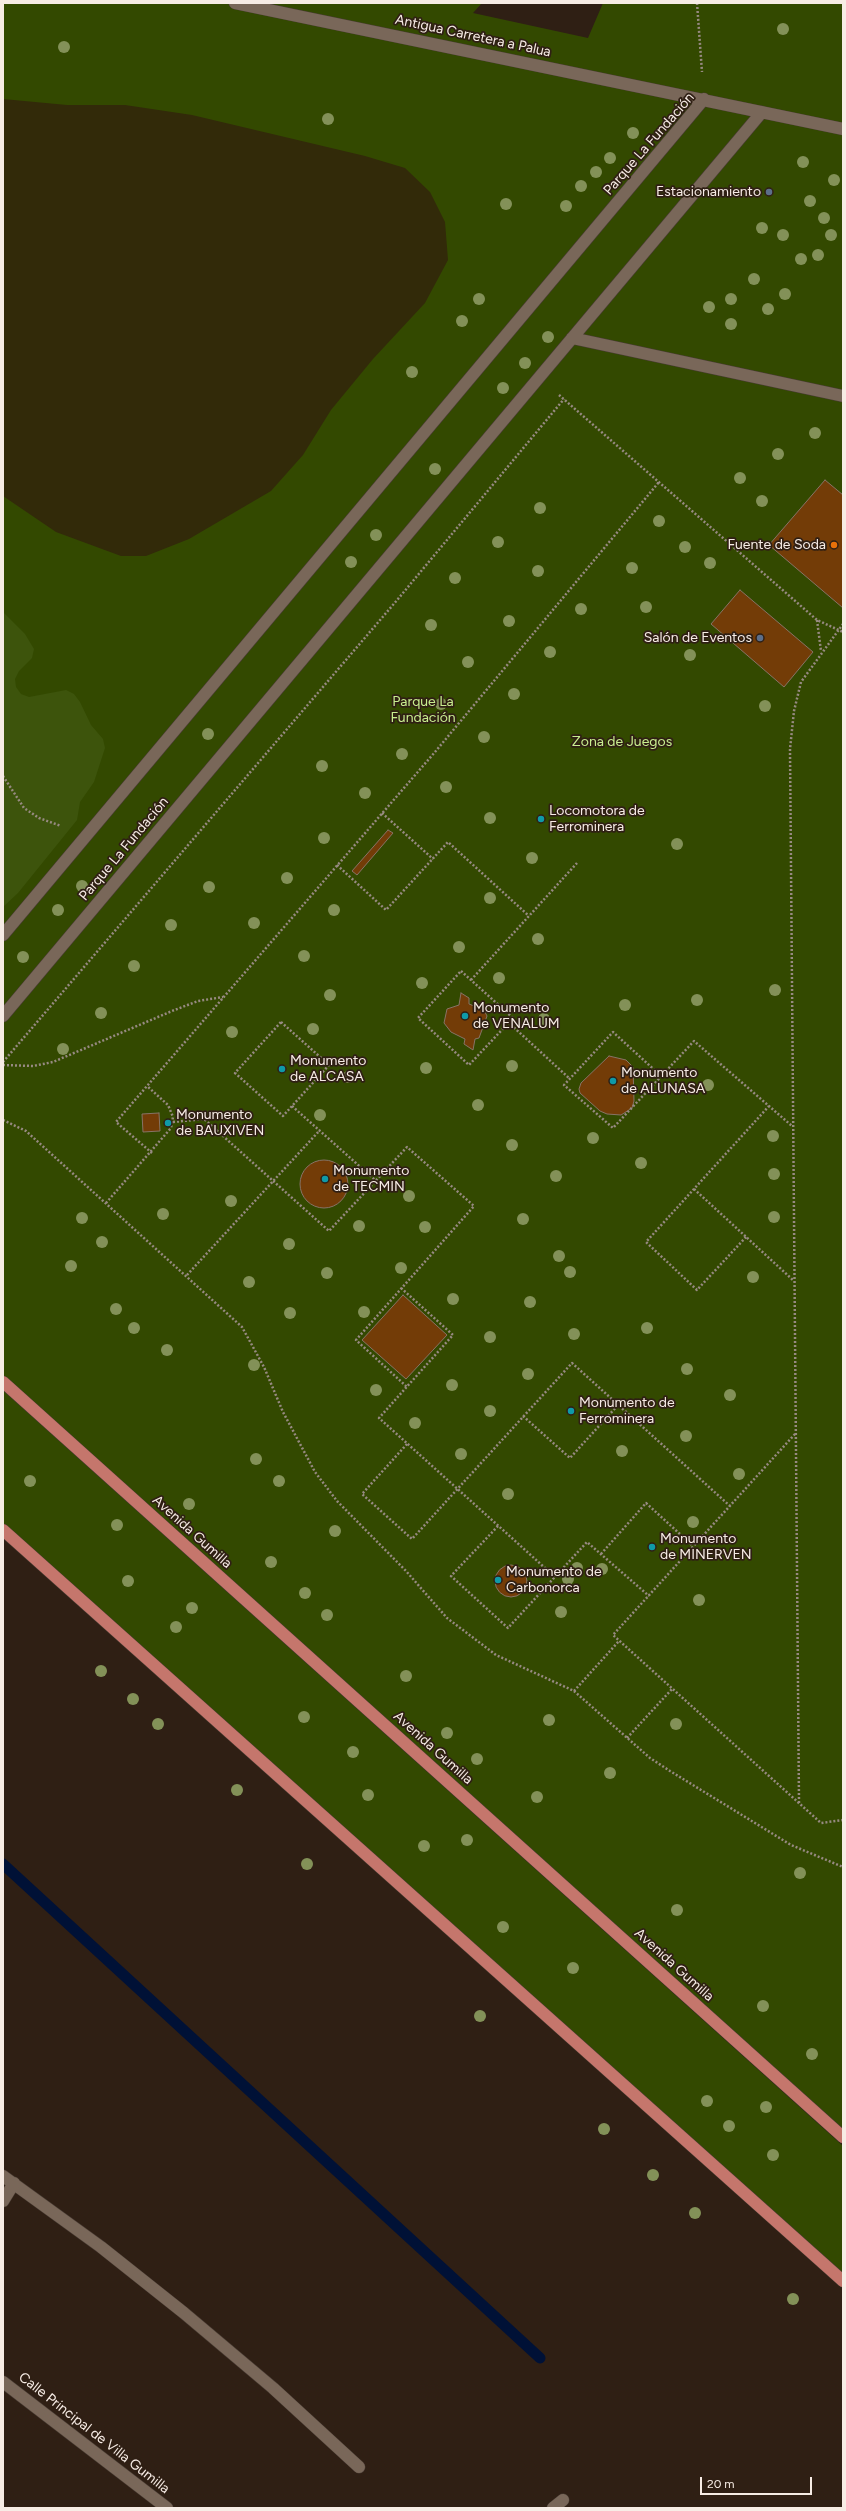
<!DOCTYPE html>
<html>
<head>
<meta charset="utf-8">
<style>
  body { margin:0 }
  #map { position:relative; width:846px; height:2511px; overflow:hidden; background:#2f1f14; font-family:Figtree,sans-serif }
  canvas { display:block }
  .frame { position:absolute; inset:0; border:4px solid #f7ece5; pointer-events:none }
  .scale { position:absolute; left:700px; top:2477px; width:112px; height:18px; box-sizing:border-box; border:2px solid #f7ece5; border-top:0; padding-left:5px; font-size:12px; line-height:14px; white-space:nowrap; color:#f7ece5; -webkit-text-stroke:3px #2f1f14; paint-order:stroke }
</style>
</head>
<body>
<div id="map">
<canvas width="846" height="2511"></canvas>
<div class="frame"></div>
<div class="scale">20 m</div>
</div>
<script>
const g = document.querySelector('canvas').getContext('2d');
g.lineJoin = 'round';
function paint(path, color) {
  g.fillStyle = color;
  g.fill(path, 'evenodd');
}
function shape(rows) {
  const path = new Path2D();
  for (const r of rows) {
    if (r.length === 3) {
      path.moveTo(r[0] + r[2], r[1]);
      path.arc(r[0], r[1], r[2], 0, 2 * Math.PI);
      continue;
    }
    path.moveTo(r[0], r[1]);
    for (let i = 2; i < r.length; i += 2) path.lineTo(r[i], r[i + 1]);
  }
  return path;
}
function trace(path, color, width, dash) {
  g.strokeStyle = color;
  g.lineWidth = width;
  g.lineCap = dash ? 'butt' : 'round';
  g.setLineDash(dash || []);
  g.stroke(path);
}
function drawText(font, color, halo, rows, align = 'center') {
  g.font = font + ' Figtree,sans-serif';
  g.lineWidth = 3.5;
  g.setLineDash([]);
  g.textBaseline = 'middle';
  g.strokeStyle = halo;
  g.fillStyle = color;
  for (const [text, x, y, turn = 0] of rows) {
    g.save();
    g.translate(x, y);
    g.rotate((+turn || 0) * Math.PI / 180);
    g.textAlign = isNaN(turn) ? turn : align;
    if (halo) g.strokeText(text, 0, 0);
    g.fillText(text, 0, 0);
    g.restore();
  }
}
paint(shape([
  [3,3,482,3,473,13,588,38,603,3,843,3,843,2137,3,1382],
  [3,1390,843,2146,843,2274,3,1523]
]), '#334900');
paint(shape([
  [3,612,25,634,34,649,32,658,19,671,15,679,16,687,21,694,29,697,66,690,74,694,80,702,91,725,103,739,105,748,94,782,80,802,77,820,18,893,3,907]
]), '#3d540c');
paint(shape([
  [3,99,67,105,125,105,192,115,365,156,405,168,430,192,445,222,448,260,425,303,373,359,331,410,303,455,271,491,189,539,146,556,121,556,56,532,3,496]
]), '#322a09');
trace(shape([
  [3,1864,540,2358]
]), '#001136', 11);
const building = shape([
  [825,480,843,495,843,608,769,545,825,480],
  [740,590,813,652,784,687,711,624,740,590],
  [388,830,393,833,357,875,352,871,388,830],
  [461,993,469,998,469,1004,484,1010,487,1016,479,1038,475,1039,473,1050,464,1044,465,1039,451,1032,444,1023,447,1009,459,1005,461,993],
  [609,1056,626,1060,633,1067,634,1101,632,1108,621,1115,607,1114,600,1111,580,1093,579,1089,581,1083,609,1056],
  [159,1113,160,1131,143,1132,142,1114,159,1113],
  [324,1184,24],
  [403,1295,447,1335,406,1379,362,1340,403,1295],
  [511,1581,16]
]);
paint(building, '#733c07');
trace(building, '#877366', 1);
const minor = shape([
  [235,3,843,129],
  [572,338,843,396],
  [3,935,704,99],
  [3,1016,762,112],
  [3,2176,101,2247,184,2313,273,2388,359,2467],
  [3,2201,14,2183],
  [3,2382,167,2508],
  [553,2508,563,2500]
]);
const major = shape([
  [3,1382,843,2137],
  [3,1530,843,2281]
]);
trace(minor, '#483b33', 13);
trace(major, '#483b33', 13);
trace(shape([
  [697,3,702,72],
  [559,395,817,620,843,632],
  [817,620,821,651],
  [3,776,24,808,39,818,61,826],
  [382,813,433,859],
  [337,865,386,910,448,842,529,916],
  [461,971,513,1018,469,1065,418,1018,461,971],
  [471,980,577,863],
  [281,1022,329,1065,283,1116,235,1073,281,1022],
  [508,1022,570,1079],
  [3,1062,398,599,564,399],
  [3,1065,33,1066,53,1062,172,1011,198,1001,223,997],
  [661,1076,613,1032,564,1085,613,1128,694,1041,792,1126],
  [292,1106,375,1180],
  [3,1120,26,1131,242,1327,264,1367,283,1412,315,1472,337,1501,406,1571,447,1618,496,1655,574,1691,650,1758,670,1771,791,1845,843,1867],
  [173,1122,204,1119,329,1231,407,1147,474,1206,356,1340,407,1387],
  [152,1153,116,1122,435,752,659,482],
  [694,1189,794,1281],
  [106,1203,171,1128,173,1117,168,1105,147,1086],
  [746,1237,697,1290,646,1242,769,1106],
  [187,1275,320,1130],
  [401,1288,453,1335,379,1418,555,1577],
  [523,1416,570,1458,618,1405],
  [795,1434,613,1635,821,1823,843,1820],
  [407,1444,362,1494,412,1539,572,1363,730,1506],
  [498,1526,451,1576,508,1628,587,1542,649,1596],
  [601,1554,646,1503,693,1546],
  [574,1691,619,1641],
  [627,1738,672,1689],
  [799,1803,790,749,794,711,801,682,843,624]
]), '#978a81', 2.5, [2, 2]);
trace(minor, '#796759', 12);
trace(major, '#c5766c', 12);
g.fillStyle = '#839158';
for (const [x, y] of [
  [783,29],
  [64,47],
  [328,119],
  [633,133],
  [610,158],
  [803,162],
  [596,172],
  [834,180],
  [581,186],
  [810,201],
  [506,204],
  [566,206],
  [824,218],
  [762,228],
  [783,235],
  [831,235],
  [818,255],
  [801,259],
  [754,279],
  [785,294],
  [479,299],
  [731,299],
  [709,307],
  [768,309],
  [462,321],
  [731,324],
  [548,337],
  [525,363],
  [412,372],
  [503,388],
  [815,433],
  [778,454],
  [435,469],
  [740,478],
  [762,501],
  [540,508],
  [659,521],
  [376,535],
  [498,542],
  [685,547],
  [351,562],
  [710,563],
  [632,568],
  [538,571],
  [455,578],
  [646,607],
  [581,609],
  [509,621],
  [431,625],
  [550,652],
  [690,655],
  [468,662],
  [514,694],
  [441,704],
  [765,706],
  [208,734],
  [484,737],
  [402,754],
  [322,766],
  [446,787],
  [365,793],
  [490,818],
  [324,838],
  [677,844],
  [532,858],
  [287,878],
  [82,886],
  [209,887],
  [490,898],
  [58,910],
  [334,910],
  [254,923],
  [171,925],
  [538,939],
  [459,947],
  [304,956],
  [23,957],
  [134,966],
  [499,978],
  [422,983],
  [775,990],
  [330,995],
  [697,1000],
  [625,1005],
  [101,1013],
  [544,1019],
  [313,1029],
  [232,1032],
  [63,1049],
  [512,1066],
  [426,1068],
  [348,1077],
  [708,1085],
  [478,1105],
  [320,1115],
  [773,1136],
  [593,1138],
  [512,1145],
  [641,1163],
  [774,1174],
  [556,1176],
  [409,1196],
  [231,1201],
  [163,1214],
  [774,1217],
  [82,1218],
  [523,1219],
  [359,1226],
  [425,1227],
  [102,1242],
  [289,1244],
  [559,1256],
  [71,1266],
  [401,1268],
  [570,1272],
  [327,1273],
  [753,1277],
  [249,1282],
  [453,1299],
  [530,1302],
  [116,1309],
  [364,1312],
  [290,1313],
  [134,1328],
  [647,1328],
  [574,1334],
  [490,1337],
  [167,1350],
  [254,1365],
  [687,1369],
  [528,1374],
  [452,1385],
  [376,1390],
  [730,1395],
  [490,1411],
  [415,1423],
  [686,1436],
  [622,1451],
  [461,1454],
  [256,1459],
  [739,1474],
  [30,1481],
  [279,1481],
  [508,1494],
  [189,1504],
  [693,1522],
  [117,1525],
  [335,1531],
  [271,1562],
  [577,1568],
  [602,1569],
  [568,1579],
  [128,1581],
  [305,1593],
  [699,1600],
  [192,1608],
  [561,1612],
  [327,1615],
  [176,1627],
  [101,1671],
  [406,1676],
  [133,1699],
  [304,1717],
  [549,1720],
  [158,1724],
  [676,1724],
  [447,1733],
  [353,1752],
  [477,1759],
  [610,1773],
  [237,1790],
  [368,1795],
  [537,1797],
  [467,1840],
  [424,1846],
  [307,1864],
  [800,1873],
  [677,1910],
  [503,1927],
  [573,1968],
  [763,2006],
  [480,2016],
  [812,2054],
  [707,2101],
  [766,2107],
  [729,2126],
  [604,2129],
  [773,2155],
  [653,2175],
  [695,2213],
  [793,2299]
]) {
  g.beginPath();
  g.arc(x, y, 6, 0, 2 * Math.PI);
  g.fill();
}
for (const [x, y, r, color] of [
  [769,192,4,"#5c6f8a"],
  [834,545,4,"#e8710a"],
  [760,638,4,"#5c6f8a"],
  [541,819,4,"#0f9aa8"],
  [465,1016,4,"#0f9aa8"],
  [282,1069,4,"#0f9aa8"],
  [613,1081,4,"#0f9aa8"],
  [168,1123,4,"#0f9aa8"],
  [325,1179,4,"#0f9aa8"],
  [571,1411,4,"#0f9aa8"],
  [652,1547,4,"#0f9aa8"],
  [498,1580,4,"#0f9aa8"]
]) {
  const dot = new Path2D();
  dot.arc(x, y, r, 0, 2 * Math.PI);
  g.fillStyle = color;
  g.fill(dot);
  trace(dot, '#2f1f14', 1.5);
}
drawText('14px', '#f7ece5', '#2f1f14', [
  ["Antigua Carretera a Palua",473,36,12],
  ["Parque La Fundación",649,144,-49],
  ["Parque La Fundación",124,849,-50],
  ["Avenida Gumilla",192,1532,42],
  ["Avenida Gumilla",433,1748,42],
  ["Avenida Gumilla",674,1965,42],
  ["Calle Principal de Villa Gumilla",94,2433,38]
]);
drawText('14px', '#f7ece5', '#2f1f14', [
  ["Estacionamiento",761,192,"right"],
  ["Fuente de Soda",826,545,"right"],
  ["Salón de Eventos",752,638,"right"],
  ["Locomotora de",549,811],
  ["Ferrominera",549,827],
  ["Monumento",473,1008],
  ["de VENALUM",473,1024],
  ["Monumento",290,1061],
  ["de ALCASA",290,1077],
  ["Monumento",621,1073],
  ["de ALUNASA",621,1089],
  ["Monumento",176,1115],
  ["de BAUXIVEN",176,1131],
  ["Monumento",333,1171],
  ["de TECMIN",333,1187],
  ["Monumento de",579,1403],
  ["Ferrominera",579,1419],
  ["Monumento",660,1539],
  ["de MINERVEN",660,1555],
  ["Monumento de",506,1572],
  ["Carbonorca",506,1588]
], 'left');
drawText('14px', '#c8ee8f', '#2f1f14', [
  ["Parque La",423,702],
  ["Fundación",423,718],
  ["Zona de Juegos",622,742]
]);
</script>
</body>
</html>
